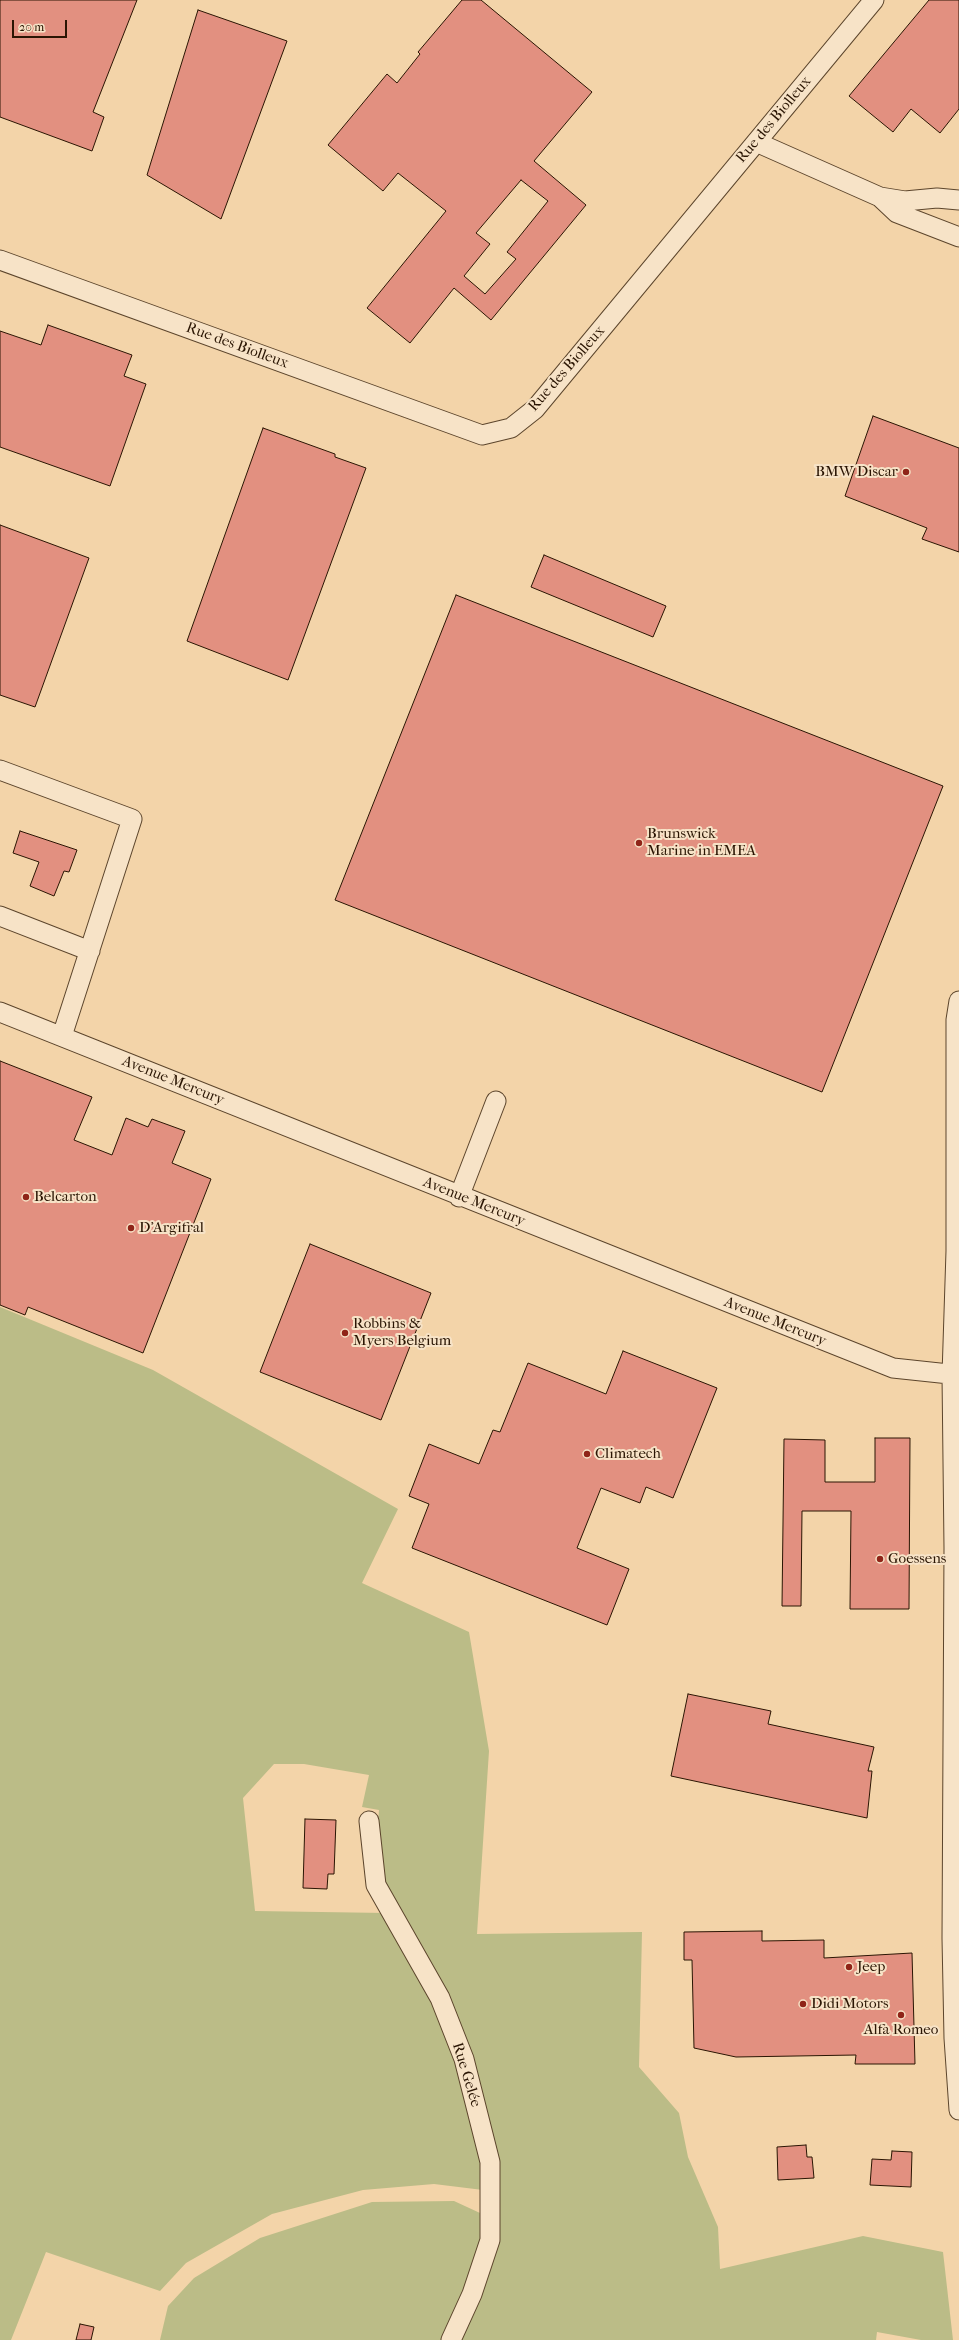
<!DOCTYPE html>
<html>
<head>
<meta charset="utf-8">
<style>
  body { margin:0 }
  #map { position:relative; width:959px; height:2340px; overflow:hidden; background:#f3d4a9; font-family:"IM FELL French Canon",serif }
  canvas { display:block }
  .scale { position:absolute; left:12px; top:20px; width:55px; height:18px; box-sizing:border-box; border:2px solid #2a1503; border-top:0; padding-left:5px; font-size:12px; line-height:14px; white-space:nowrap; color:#2a1503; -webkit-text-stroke:3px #f7e3c7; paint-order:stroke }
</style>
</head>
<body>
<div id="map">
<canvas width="959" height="2340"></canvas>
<div class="scale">20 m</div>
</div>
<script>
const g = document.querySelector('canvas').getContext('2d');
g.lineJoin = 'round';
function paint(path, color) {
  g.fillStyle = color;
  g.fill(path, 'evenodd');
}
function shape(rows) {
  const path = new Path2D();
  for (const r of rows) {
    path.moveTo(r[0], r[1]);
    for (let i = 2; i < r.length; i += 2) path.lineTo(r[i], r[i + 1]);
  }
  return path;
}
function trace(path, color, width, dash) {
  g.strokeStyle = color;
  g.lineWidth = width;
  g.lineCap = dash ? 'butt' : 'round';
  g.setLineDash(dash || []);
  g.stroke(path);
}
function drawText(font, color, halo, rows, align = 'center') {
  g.font = font + ' "IM FELL French Canon",serif';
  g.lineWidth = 4;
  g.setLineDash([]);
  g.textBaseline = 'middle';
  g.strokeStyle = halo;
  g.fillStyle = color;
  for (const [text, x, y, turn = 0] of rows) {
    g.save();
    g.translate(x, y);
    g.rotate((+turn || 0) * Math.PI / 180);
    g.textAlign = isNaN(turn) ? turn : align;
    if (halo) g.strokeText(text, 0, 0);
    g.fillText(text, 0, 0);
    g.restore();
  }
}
paint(shape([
  [0,1307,153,1370,398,1509,362,1583,469,1632,489,1751,477,1934,642,1932,639,2067,679,2113,688,2157,718,2227,720,2269,863,2236,943,2252,953,2340,921,2340,877,2332,876,2340,462,2340,487,2281,496,2250,495,2157,449,2007,394,1906,375,1863,379,1810,362,1807,369,1775,304,1764,274,1764,243,1798,255,1911,386,1913,407,1955,434,2003,472,2112,483,2156,483,2190,434,2184,363,2190,272,2214,186,2263,160,2291,46,2252,11,2340,0,2340],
  [454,2201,480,2213,486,2232,445,2340,160,2340,168,2306,194,2278,260,2238,372,2202]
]), '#bbbc87');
const building = shape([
  [0,0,137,0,93,112,104,117,92,151,0,117,0,0],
  [462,0,481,0,592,92,534,161,586,205,491,320,454,288,410,343,367,308,446,211,398,173,383,191,328,145,387,74,397,83,420,54,418,52,462,0],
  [521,180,548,201,507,252,516,259,485,294,464,276,490,244,476,233,521,180],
  [929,0,959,0,959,109,940,133,911,109,893,132,849,96,929,0],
  [198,10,287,41,221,219,147,175,198,10],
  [48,325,132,355,124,376,146,384,110,486,0,447,0,331,41,345,48,325],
  [873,416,959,448,959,552,922,539,927,528,845,496,873,416],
  [263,428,335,454,335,457,366,468,288,680,187,641,263,428],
  [0,525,89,558,35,707,0,695,0,525],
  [544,555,666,606,653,637,531,587,544,555],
  [456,595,943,786,822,1092,335,900,456,595],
  [20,831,77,850,69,872,64,871,54,896,30,886,39,862,13,853,20,831],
  [0,1061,92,1097,74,1140,112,1155,126,1118,148,1127,152,1119,185,1131,172,1163,211,1179,143,1353,28,1307,25,1315,0,1305,0,1061],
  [310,1244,431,1293,381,1420,260,1372,310,1244],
  [623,1351,717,1388,673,1498,646,1487,640,1503,601,1488,577,1548,629,1569,607,1625,412,1548,429,1504,409,1496,429,1444,479,1464,493,1430,500,1432,528,1363,606,1394,623,1351],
  [875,1438,910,1438,909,1609,850,1609,851,1511,802,1511,801,1606,782,1606,784,1439,825,1440,825,1482,875,1482,875,1438],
  [688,1694,771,1711,768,1724,874,1747,868,1771,872,1771,867,1818,671,1776,688,1694],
  [305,1819,336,1820,334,1874,328,1874,327,1889,303,1888,305,1819],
  [762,1931,762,1941,824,1940,824,1958,912,1953,915,2064,855,2064,856,2055,736,2057,694,2048,692,1960,684,1960,684,1932,762,1931],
  [806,2145,807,2157,812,2157,814,2178,778,2180,777,2147,806,2145],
  [892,2151,912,2152,911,2187,870,2185,872,2159,891,2160,892,2151],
  [80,2324,94,2327,91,2340,76,2340,80,2324]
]);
paint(building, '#e29080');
trace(building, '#2a1503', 1);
const minor = shape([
  [756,142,880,197,905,201,937,198,959,200],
  [880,197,897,213,959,237],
  [0,260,482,435,511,428,535,409,874,0],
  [0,770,132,819,62,1036],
  [0,916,90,951],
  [959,1001,956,1020,956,1251,952,1375,954,1548,952,1938,954,2038,959,2110],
  [0,1012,893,1368,959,1375],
  [459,1197,496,1101],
  [369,1821,376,1885,440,1998,464,2059,490,2162,490,2240,472,2294,451,2340]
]);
trace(minor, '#5c452c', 21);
trace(minor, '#f7e3c7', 19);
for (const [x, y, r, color] of [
  [906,472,4,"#8f2418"],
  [639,843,4,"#8f2418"],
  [26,1197,4,"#8f2418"],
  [131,1228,4,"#8f2418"],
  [345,1333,4,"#8f2418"],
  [587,1454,4,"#8f2418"],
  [880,1559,4,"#8f2418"],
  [849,1967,4,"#8f2418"],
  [803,2004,4,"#8f2418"],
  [901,2015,4,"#8f2418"]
]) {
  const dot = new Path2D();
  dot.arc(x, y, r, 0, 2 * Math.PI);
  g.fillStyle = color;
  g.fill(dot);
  trace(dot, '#f7e3c7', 1.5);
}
drawText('15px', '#2a1503', '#f7e3c7', [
  ["Rue des Biolleux",774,120,-50],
  ["Rue des Biolleux",237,346,20],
  ["Rue des Biolleux",567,369,-49],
  ["Avenue Mercury",173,1081,22],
  ["Avenue Mercury",474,1202,22],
  ["Avenue Mercury",775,1322,22],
  ["Rue Gelée",466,2075,73]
]);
drawText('15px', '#2a1503', '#f7e3c7', [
  ["BMW Discar",898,472,"right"],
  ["Brunswick",647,834],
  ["Marine in EMEA",647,851],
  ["Belcarton",34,1197],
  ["D'Argifral",139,1228],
  ["Robbins &",353,1324],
  ["Myers Belgium",353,1341],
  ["Climatech",595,1454],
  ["Goessens",888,1559],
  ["Jeep",857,1967],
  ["Didi Motors",811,2004],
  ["Alfa Romeo",901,2030,"center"]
], 'left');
</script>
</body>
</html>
